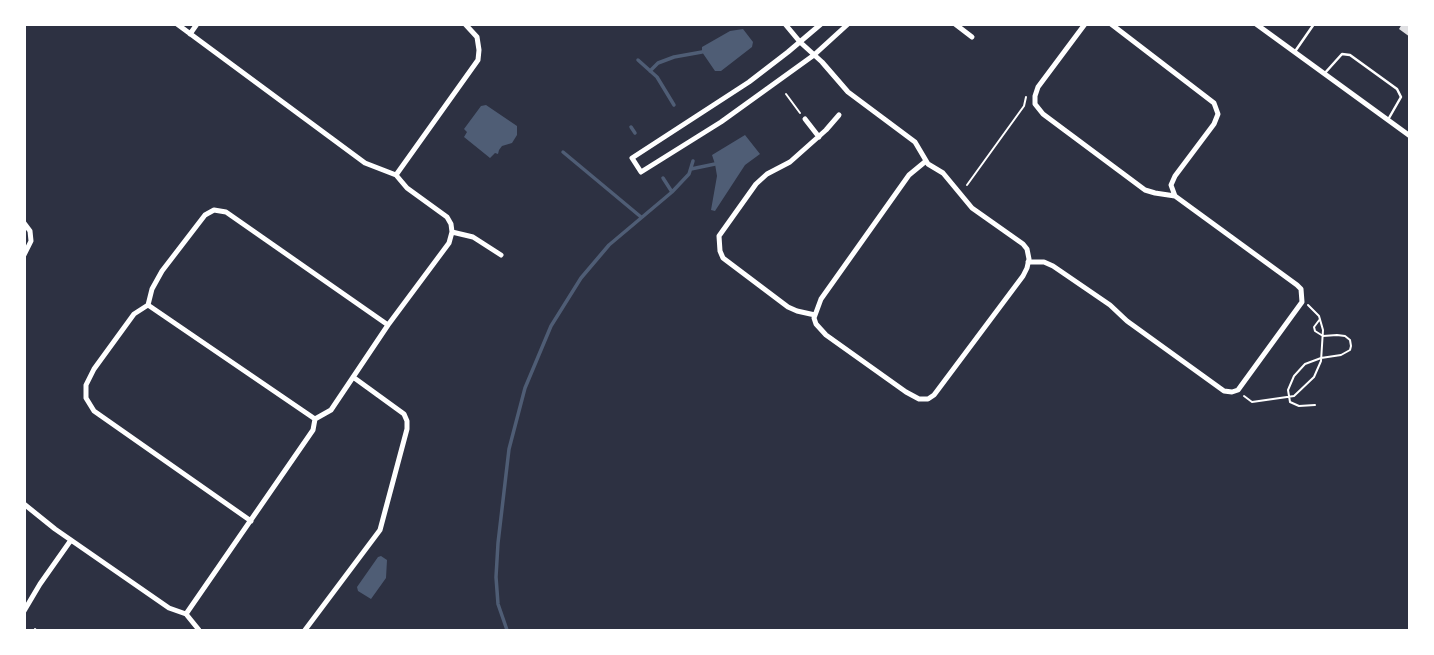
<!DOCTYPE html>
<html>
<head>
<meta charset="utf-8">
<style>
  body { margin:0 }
  #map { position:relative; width:1434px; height:655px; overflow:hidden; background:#2d3142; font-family:Ubuntu,sans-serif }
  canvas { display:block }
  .frame { position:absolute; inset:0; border:26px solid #fff; pointer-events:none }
</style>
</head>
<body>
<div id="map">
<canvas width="1434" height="655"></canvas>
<div class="frame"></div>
</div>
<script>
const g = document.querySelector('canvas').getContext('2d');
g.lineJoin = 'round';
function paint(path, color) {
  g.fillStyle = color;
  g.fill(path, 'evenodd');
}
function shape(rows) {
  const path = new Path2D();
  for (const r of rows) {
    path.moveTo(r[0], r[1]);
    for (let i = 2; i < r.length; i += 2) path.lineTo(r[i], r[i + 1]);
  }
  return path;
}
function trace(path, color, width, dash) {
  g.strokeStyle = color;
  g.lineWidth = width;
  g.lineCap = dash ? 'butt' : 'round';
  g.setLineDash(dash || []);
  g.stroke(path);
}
paint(shape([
  [743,29,753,42,752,47,721,71,715,71,702,52,702,47,730,31],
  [486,105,517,126,517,135,512,143,502,146,499,150,498,154,495,153,490,158,464,137,467,132,464,129,481,106],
  [745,135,760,154,745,165,715,211,711,210,717,176,715,164,712,155],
  [381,556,387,560,386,578,371,599,358,591,357,587,378,557]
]), '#4f5d75');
trace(shape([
  [638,60,657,77,674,105],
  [650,71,658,63,674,57,702,52],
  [631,127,635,133],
  [563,152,641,217],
  [691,169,715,164],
  [663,178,672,192],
  [507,630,498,604,496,577,498,543,509,449,525,388,551,326,581,278,609,245,672,192,689,174,693,161]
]), '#4f5d75', 3.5);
paint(shape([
  [1402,24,1410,24,1410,37,1399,29]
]), '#e0e0e3');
trace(shape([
  [786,94,800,113],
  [967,185,1024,106,1026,97],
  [1244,396,1252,402,1294,396,1314,377,1321,361,1323,330,1319,316,1308,305],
  [1315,405,1299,406,1290,402,1288,390,1294,376,1305,364,1321,358,1341,355,1350,350,1351,346,1350,340,1345,336,1337,335,1323,336,1315,331,1314,327,1320,319],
  [35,629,36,630]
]), '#fff', 2);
trace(shape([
  [1296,50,1314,24],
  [1324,74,1342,54,1350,55,1397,89,1401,97,1389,118]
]), '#fff', 2.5);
trace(shape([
  [177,24,365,163,396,175,407,188,447,217,451,224,452,232,449,243,388,325,331,410,315,419,313,430,186,614],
  [785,24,800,42,822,62,848,92,915,142,928,164,943,173,972,208,1023,244,1027,249,1029,259,1027,268,1023,276,934,395,928,399,919,399,906,392,826,335,816,324,814,318,821,299,909,175,926,161],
  [821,24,788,52,749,82,632,158,641,172,721,122,814,55,848,24],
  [955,24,972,37],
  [1111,24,1214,103,1218,114,1214,124,1175,176,1171,185,1175,196],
  [1256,24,1410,136],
  [190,34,197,24],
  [805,119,819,137],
  [396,175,478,60,479,50,477,37,465,24],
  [24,223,30,231,31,241,24,255],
  [452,232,473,237,501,255],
  [1028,262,1044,262,1053,266,1110,305,1127,321,1224,391,1232,392,1238,390,1302,302,1301,289,1297,285,1175,196,1155,193,1145,190,1043,114,1035,104,1035,96,1038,87,1085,24],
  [148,305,315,419],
  [815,315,797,311,788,307,723,258,720,251,719,236,756,184,767,174,790,162,826,130,839,115],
  [24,504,55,529,169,608,186,614,199,630],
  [251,521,94,411,86,398,86,385,94,369,134,314,148,305,152,289,162,271,205,215,214,210,226,212,388,325],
  [24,611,40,584,71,540],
  [305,630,380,530,407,429,407,421,404,414,353,377]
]), '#fff', 5);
</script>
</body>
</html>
